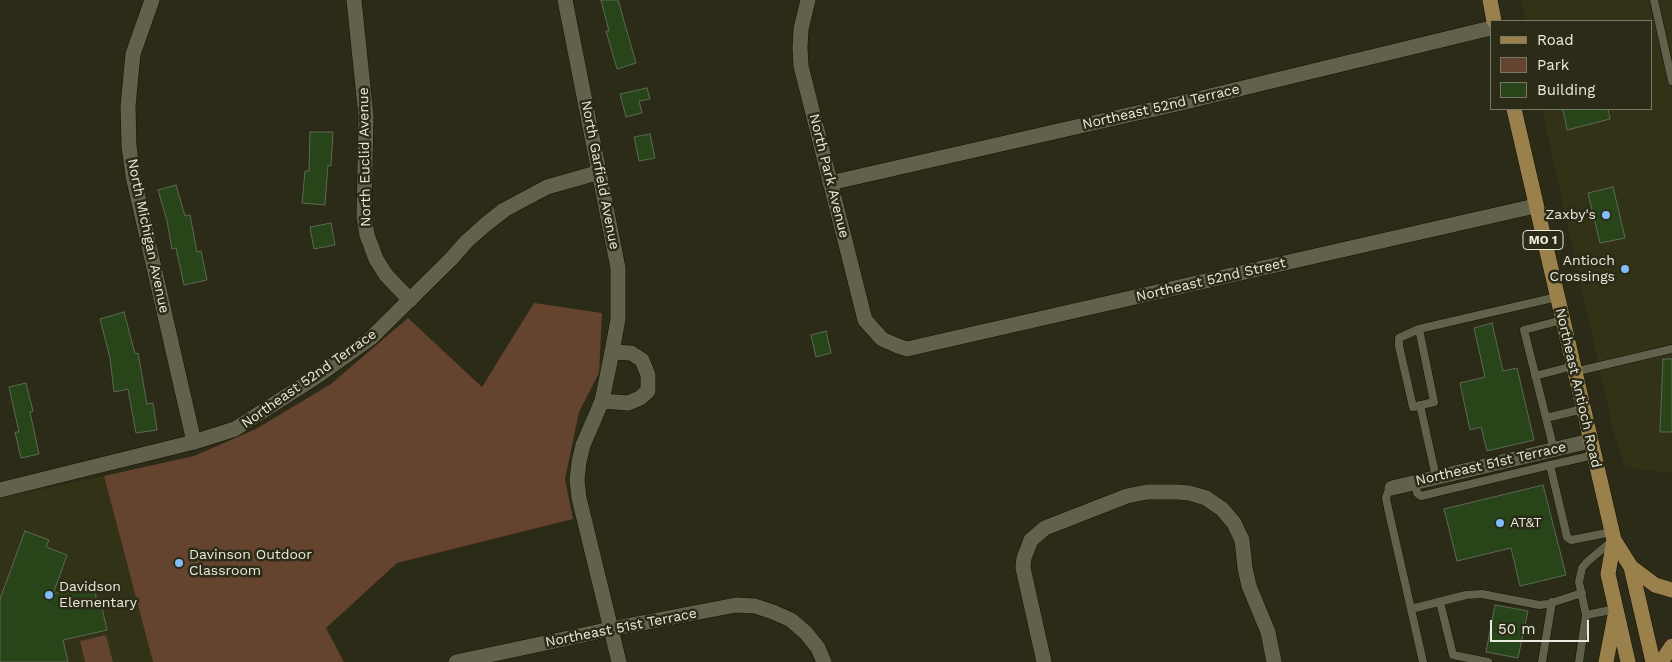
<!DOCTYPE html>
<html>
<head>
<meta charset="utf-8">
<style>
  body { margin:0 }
  #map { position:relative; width:1672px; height:662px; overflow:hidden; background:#2b2b18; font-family:"Work Sans",sans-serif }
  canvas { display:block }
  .legend { position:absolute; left:1490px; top:20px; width:162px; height:90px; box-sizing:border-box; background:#2b2b18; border:1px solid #777867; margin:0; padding:6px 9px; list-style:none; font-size:15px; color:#eaebde }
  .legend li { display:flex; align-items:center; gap:10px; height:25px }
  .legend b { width:25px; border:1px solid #777867 }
  .scale { position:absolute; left:1490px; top:620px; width:99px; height:22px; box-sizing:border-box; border:2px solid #eaebde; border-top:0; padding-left:6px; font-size:15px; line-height:18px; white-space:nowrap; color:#eaebde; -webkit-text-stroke:4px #2b2b18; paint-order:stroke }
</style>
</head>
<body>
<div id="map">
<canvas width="1672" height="662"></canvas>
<ul class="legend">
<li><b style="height:6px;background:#9a804b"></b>Road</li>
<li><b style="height:14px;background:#64432f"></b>Park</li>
<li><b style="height:14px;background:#274518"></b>Building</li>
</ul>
<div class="scale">50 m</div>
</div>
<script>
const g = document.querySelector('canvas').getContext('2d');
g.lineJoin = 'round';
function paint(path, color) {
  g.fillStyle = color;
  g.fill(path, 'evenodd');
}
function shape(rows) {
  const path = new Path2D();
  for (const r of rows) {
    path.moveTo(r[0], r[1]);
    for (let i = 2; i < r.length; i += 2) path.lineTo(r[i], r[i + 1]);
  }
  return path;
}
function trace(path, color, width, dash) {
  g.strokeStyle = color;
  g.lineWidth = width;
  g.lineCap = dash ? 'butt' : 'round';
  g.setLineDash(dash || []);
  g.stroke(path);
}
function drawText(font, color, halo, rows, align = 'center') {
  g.font = font + ' "Work Sans",sans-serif';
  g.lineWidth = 5;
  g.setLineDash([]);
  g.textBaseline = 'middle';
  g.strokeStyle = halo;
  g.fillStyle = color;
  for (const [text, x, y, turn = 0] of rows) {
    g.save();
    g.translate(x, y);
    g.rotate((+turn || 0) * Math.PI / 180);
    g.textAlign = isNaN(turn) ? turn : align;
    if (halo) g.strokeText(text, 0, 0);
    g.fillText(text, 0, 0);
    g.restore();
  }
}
paint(shape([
  [1521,0,1672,0,1672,473,1625,467,1613,430,1542,109,1651,109,1651,21,1527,21],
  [104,476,153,662,0,662,0,498]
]), '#323217');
paint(shape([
  [534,303,602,313,599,373,579,412,565,479,573,519,397,563,326,628,344,662,153,662,104,476,194,456,256,429,331,384,408,318,482,387],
  [106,635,113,662,85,662,80,641]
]), '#64432f');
const building = shape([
  [601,0,618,0,636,63,617,69,606,31,609,31,601,0],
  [647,88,650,99,639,101,642,113,626,117,620,94,647,88],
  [1563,109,1608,109,1610,119,1567,130,1563,109],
  [310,132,333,132,331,166,328,165,325,205,302,203,305,171,309,171,310,132],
  [650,134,655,158,639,161,634,137,650,134],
  [176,185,185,216,190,215,197,252,201,251,207,280,184,285,176,248,172,249,167,221,158,190,176,185],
  [1613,187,1625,238,1600,243,1588,193,1613,187],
  [331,223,335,245,314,249,310,227,331,223],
  [124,312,135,354,138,353,147,404,153,403,157,430,136,433,128,389,114,392,110,358,100,319,124,312],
  [1492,323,1503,371,1517,368,1534,440,1487,451,1481,427,1470,430,1460,383,1485,377,1474,328,1492,323],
  [826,331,831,353,816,357,811,335,826,331],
  [1663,359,1672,359,1672,432,1660,432,1663,359],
  [26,383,33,411,30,412,39,454,21,458,15,432,19,432,9,387,26,383],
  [1543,485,1566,575,1520,586,1511,548,1457,561,1444,509,1543,485],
  [25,531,49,540,46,547,67,555,53,594,93,584,99,609,102,608,107,630,63,640,68,662,0,662,0,599,25,531],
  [1495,605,1528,611,1518,658,1486,652,1495,605]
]);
paint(building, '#274518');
trace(building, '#5c6957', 1);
const service = shape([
  [1654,0,1672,81],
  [1562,320,1524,330,1546,418,1583,409],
  [1419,329,1434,402,1413,407,1399,346,1399,338,1419,329,1557,297],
  [1574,372,1672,349],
  [1535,376,1573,366],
  [1420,405,1436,477],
  [1546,418,1554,450],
  [1594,455,1550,465,1567,537,1571,540,1612,532],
  [1415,483,1417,493,1421,496,1550,465],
  [1392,488,1388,492,1386,498,1388,508,1423,662],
  [1440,602,1453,655,1488,662],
  [1411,609,1466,595,1482,594,1539,605,1548,604,1582,593],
  [1586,615,1579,582,1582,568,1587,562,1612,541],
  [1542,662,1552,602],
  [1579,662,1586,615,1616,609]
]);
const minor = shape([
  [152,0,133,54,128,106,129,146,133,176,194,442],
  [354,0,366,116,364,217,367,235,376,259,386,275,410,300],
  [808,0,801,29,800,48,801,66,865,320,882,339,898,346,907,349,1535,206],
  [830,183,1181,103,1491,28],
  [602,401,628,403,640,398,648,391,648,375,642,360,631,353,612,352],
  [1392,488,1590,441],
  [456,662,611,629,736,605,755,606,773,612,791,620,806,633,818,648,824,662],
  [1044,662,1023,568,1024,558,1031,540,1045,528,1127,496,1147,492,1177,492,1189,493,1206,498,1222,509,1234,523,1242,540,1245,568,1249,586,1268,632,1274,662]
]);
const tertiary = shape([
  [565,0,618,268,618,319,612,352,602,401,583,445,579,462,577,480,579,498,619,662],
  [0,490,194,442,235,429,319,375,371,338,451,259,467,241,485,225,504,210,547,187,600,172]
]);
const primary = shape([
  [1490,0,1494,21],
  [1514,109,1614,540,1608,574,1628,662],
  [1614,540,1631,567,1653,662],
  [1631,567,1655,585,1672,590],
  [1606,662,1615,616],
  [1661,662,1672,646]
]);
trace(service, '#141303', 9);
trace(minor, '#141303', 16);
trace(tertiary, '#141303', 16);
trace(primary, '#141303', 16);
trace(service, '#61614c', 8);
trace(minor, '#61614c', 15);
trace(tertiary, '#61614c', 15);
trace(primary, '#9a804b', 15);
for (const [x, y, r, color] of [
  [1606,215,5,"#80bdfa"],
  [1625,269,5,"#80bdfa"],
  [1500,523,5,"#80bdfa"],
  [179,563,5,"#80bdfa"],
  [49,595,5,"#80bdfa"]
]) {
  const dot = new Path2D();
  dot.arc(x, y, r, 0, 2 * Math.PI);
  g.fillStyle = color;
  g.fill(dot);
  trace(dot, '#2b2b18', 2);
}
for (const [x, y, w] of [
  [1543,240,40]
]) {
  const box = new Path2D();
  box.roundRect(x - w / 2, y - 9.5, w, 19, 4);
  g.fillStyle = '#2b2b18';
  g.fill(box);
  trace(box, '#eaebde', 1);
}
drawText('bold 12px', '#eaebde', null, [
  ["MO 1",1543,240]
]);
drawText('14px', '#eaebde', '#2b2b18', [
  ["Northeast 52nd Terrace",1161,107,-13],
  ["North Euclid Avenue",365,157,-91],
  ["North Garfield Avenue",600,175,79],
  ["North Park Avenue",829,176,76],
  ["North Michigan Avenue",148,236,78],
  ["Northeast 52nd Street",1211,280,-13],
  ["Northeast 52nd Terrace",309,379,-35],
  ["Northeast Antioch Road",1578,388,77],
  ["Northeast 51st Terrace",1491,464,-13],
  ["Northeast 51st Terrace",621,628,-11]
]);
drawText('14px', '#eaebde', '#2b2b18', [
  ["Zaxby's",1596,215,"right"],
  ["Antioch",1615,261,"right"],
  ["Crossings",1615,277,"right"],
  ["AT&T",1510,523],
  ["Davinson Outdoor",189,555],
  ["Classroom",189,571],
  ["Davidson",59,587],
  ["Elementary",59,603]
], 'left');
</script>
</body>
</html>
